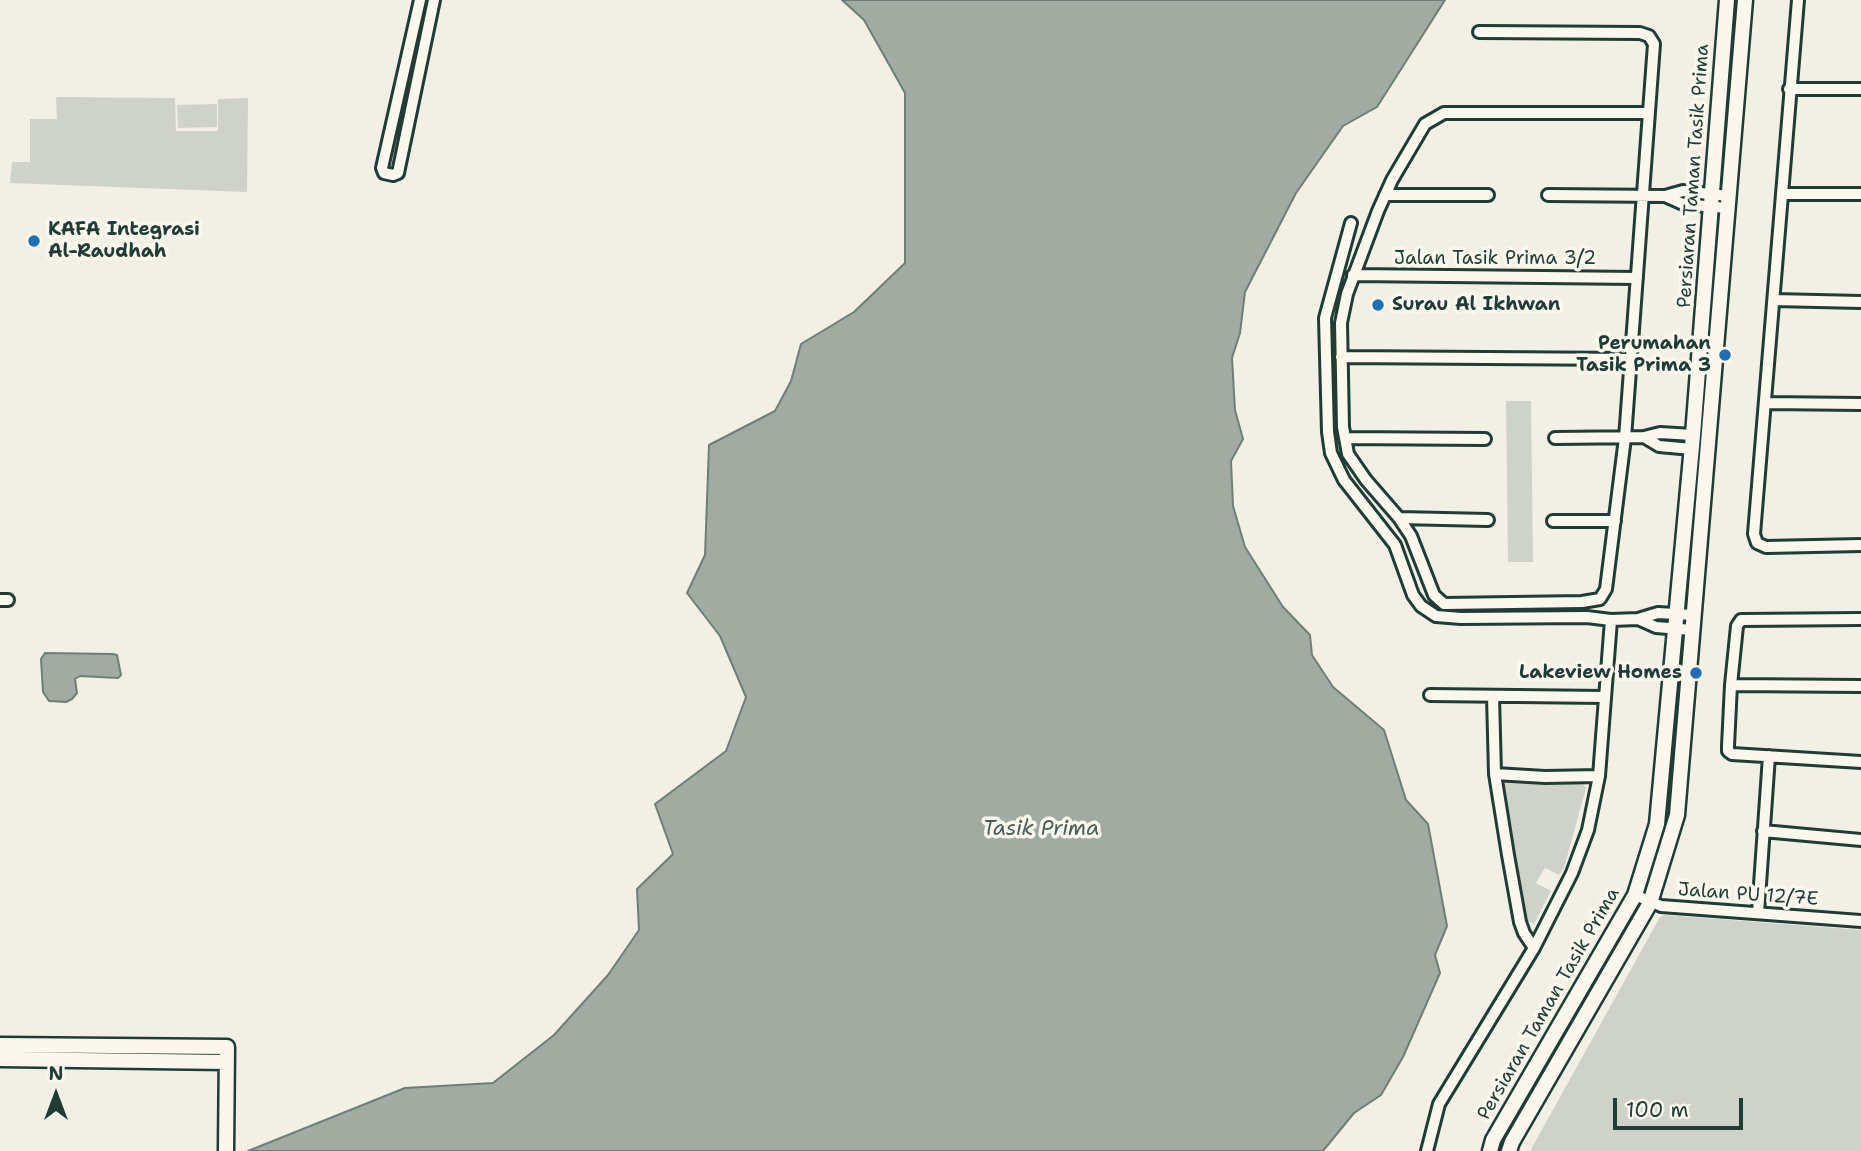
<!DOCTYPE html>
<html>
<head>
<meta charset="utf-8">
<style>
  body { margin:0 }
  #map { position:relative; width:1861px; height:1151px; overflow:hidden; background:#f2f0e5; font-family:"Shantell Sans",sans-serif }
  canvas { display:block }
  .north { position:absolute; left:21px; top:1060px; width:70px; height:70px; -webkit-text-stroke:5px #fbf7ec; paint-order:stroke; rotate:0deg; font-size:19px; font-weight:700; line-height:28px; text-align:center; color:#1f3d34 }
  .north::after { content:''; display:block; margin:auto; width:24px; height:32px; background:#1f3d34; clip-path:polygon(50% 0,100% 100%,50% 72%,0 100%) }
  .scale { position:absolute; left:1613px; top:1098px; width:130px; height:32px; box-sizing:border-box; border:4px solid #1f3d34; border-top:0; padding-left:9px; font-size:21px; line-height:24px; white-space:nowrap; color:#1f3d34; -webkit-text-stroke:5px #fbf7ec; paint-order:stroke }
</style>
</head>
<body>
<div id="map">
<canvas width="1861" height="1151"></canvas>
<div class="north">N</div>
<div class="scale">100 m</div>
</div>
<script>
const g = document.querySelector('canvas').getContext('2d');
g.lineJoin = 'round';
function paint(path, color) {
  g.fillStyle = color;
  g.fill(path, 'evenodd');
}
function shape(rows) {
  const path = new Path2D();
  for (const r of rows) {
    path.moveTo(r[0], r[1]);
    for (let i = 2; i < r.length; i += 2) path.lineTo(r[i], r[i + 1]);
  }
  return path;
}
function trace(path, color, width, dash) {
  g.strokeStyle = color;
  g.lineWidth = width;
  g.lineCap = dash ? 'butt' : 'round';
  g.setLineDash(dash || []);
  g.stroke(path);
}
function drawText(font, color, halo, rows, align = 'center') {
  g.font = font + ' "Shantell Sans",sans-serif';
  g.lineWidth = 7;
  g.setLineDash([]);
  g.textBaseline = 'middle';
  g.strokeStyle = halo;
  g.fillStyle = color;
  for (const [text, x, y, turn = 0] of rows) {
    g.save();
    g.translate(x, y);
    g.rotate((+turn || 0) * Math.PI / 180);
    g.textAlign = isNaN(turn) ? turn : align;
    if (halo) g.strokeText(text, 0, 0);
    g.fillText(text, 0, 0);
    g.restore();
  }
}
paint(shape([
  [56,97,175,98,176,131,218,131,218,99,248,98,247,192,10,183,12,162,30,162,30,119,57,119],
  [217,104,217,127,178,128,177,105],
  [1506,401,1531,401,1533,562,1508,562],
  [1580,780,1586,788,1564,868,1559,875,1545,868,1536,883,1551,891,1534,924,1526,920,1503,787,1506,781],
  [1665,915,1861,930,1861,1151,1530,1151,1660,917]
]), '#cfd2c8');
const water = shape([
  [842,0,1445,0,1377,107,1343,126,1296,193,1245,292,1240,333,1232,358,1235,410,1243,439,1231,461,1233,506,1245,547,1283,607,1310,635,1312,655,1333,687,1384,730,1406,800,1428,824,1447,926,1435,955,1440,973,1403,1057,1381,1095,1354,1113,1323,1151,248,1151,405,1088,493,1083,554,1035,608,975,639,930,637,889,673,854,655,804,726,751,746,697,720,636,687,593,705,555,709,445,775,411,791,381,801,344,854,312,905,263,905,93,864,20,842,0],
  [45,653,113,654,117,655,121,675,118,678,80,676,75,679,77,693,72,699,66,702,49,701,43,692,41,659,45,653]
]);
paint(water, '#a2aba1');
trace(water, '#6e7f75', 2);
const minor = shape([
  [420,0,382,168,384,173,393,175,398,173,434,0],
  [1798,0,1754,534,1757,543,1766,547,1861,545],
  [1479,32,1640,33,1649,36,1654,44,1625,438,1606,589,1600,599,1582,602,1444,604,1434,595,1411,536,1399,518,1366,480,1348,454,1343,427,1341,323,1347,294,1378,211,1392,180,1425,124,1444,113,1648,113],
  [1789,89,1861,89],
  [1783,194,1861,194],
  [1385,195,1488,195],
  [1548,195,1665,196,1683,191,1728,196],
  [1665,196,1683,204,1727,208],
  [1351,223,1325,318,1328,432,1331,453,1344,480,1395,545,1413,595,1421,606,1436,616,1461,618,1587,617,1611,620,1638,619,1658,613,1693,615],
  [1353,275,1637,278],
  [1774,300,1861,302],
  [1341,357,1631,359],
  [1766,403,1861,404],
  [1644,437,1659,446,1692,449],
  [1345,438,1485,439],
  [1555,438,1644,437,1660,433,1693,435],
  [1399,518,1488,520],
  [1553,521,1615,521],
  [0,600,8,600],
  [1638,619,1656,627,1692,630],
  [1861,619,1741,620,1737,626,1731,685,1728,746,1728,751,1732,754,1861,762],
  [1731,685,1861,686],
  [1430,695,1605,697],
  [1493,696,1495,774,1508,855,1520,922,1524,933,1534,948],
  [1495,774,1545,777,1599,776],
  [1763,831,1861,840],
  [1635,895,1661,906,1861,921],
  [1758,913,1769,756],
  [1427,1151,1439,1104,1534,948,1572,873,1588,830,1599,776,1611,620]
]);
const secondary = shape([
  [0,1045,227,1047,226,1151],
  [0,1059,226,1062],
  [1490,1151,1493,1140,1635,895,1657,824,1693,435,1727,0],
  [1509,1151,1512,1142,1650,903,1677,815,1745,0]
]);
trace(minor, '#1f3d34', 16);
trace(secondary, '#1f3d34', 19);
trace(minor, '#fbf7ec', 10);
trace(secondary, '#fbf7ec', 14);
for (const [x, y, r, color] of [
  [34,241,7,"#1f6fb2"],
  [1378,305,7,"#1f6fb2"],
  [1725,355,7,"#1f6fb2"],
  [1696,673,7,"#1f6fb2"]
]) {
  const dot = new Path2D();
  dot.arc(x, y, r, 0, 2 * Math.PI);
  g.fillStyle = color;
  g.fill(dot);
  trace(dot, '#fbf7ec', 2.5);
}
drawText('19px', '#1f3d34', '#fbf7ec', [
  ["Persiaran Taman Tasik Prima",1694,176,-86],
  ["Jalan Tasik Prima 3/2",1495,259],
  ["Jalan PU 12/7E",1748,895,4],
  ["Persiaran Taman Tasik Prima",1549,1004,-60]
]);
drawText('bold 19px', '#1f3d34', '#fbf7ec', [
  ["KAFA Integrasi",48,230],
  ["Al-Raudhah",48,252],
  ["Surau Al Ikhwan",1392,305],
  ["Perumahan",1711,344,"right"],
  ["Tasik Prima 3",1711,366,"right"],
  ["Lakeview Homes",1682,673,"right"]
], 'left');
drawText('italic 21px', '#465e55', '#fbf7ec', [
  ["Tasik Prima",1041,830]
]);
</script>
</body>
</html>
